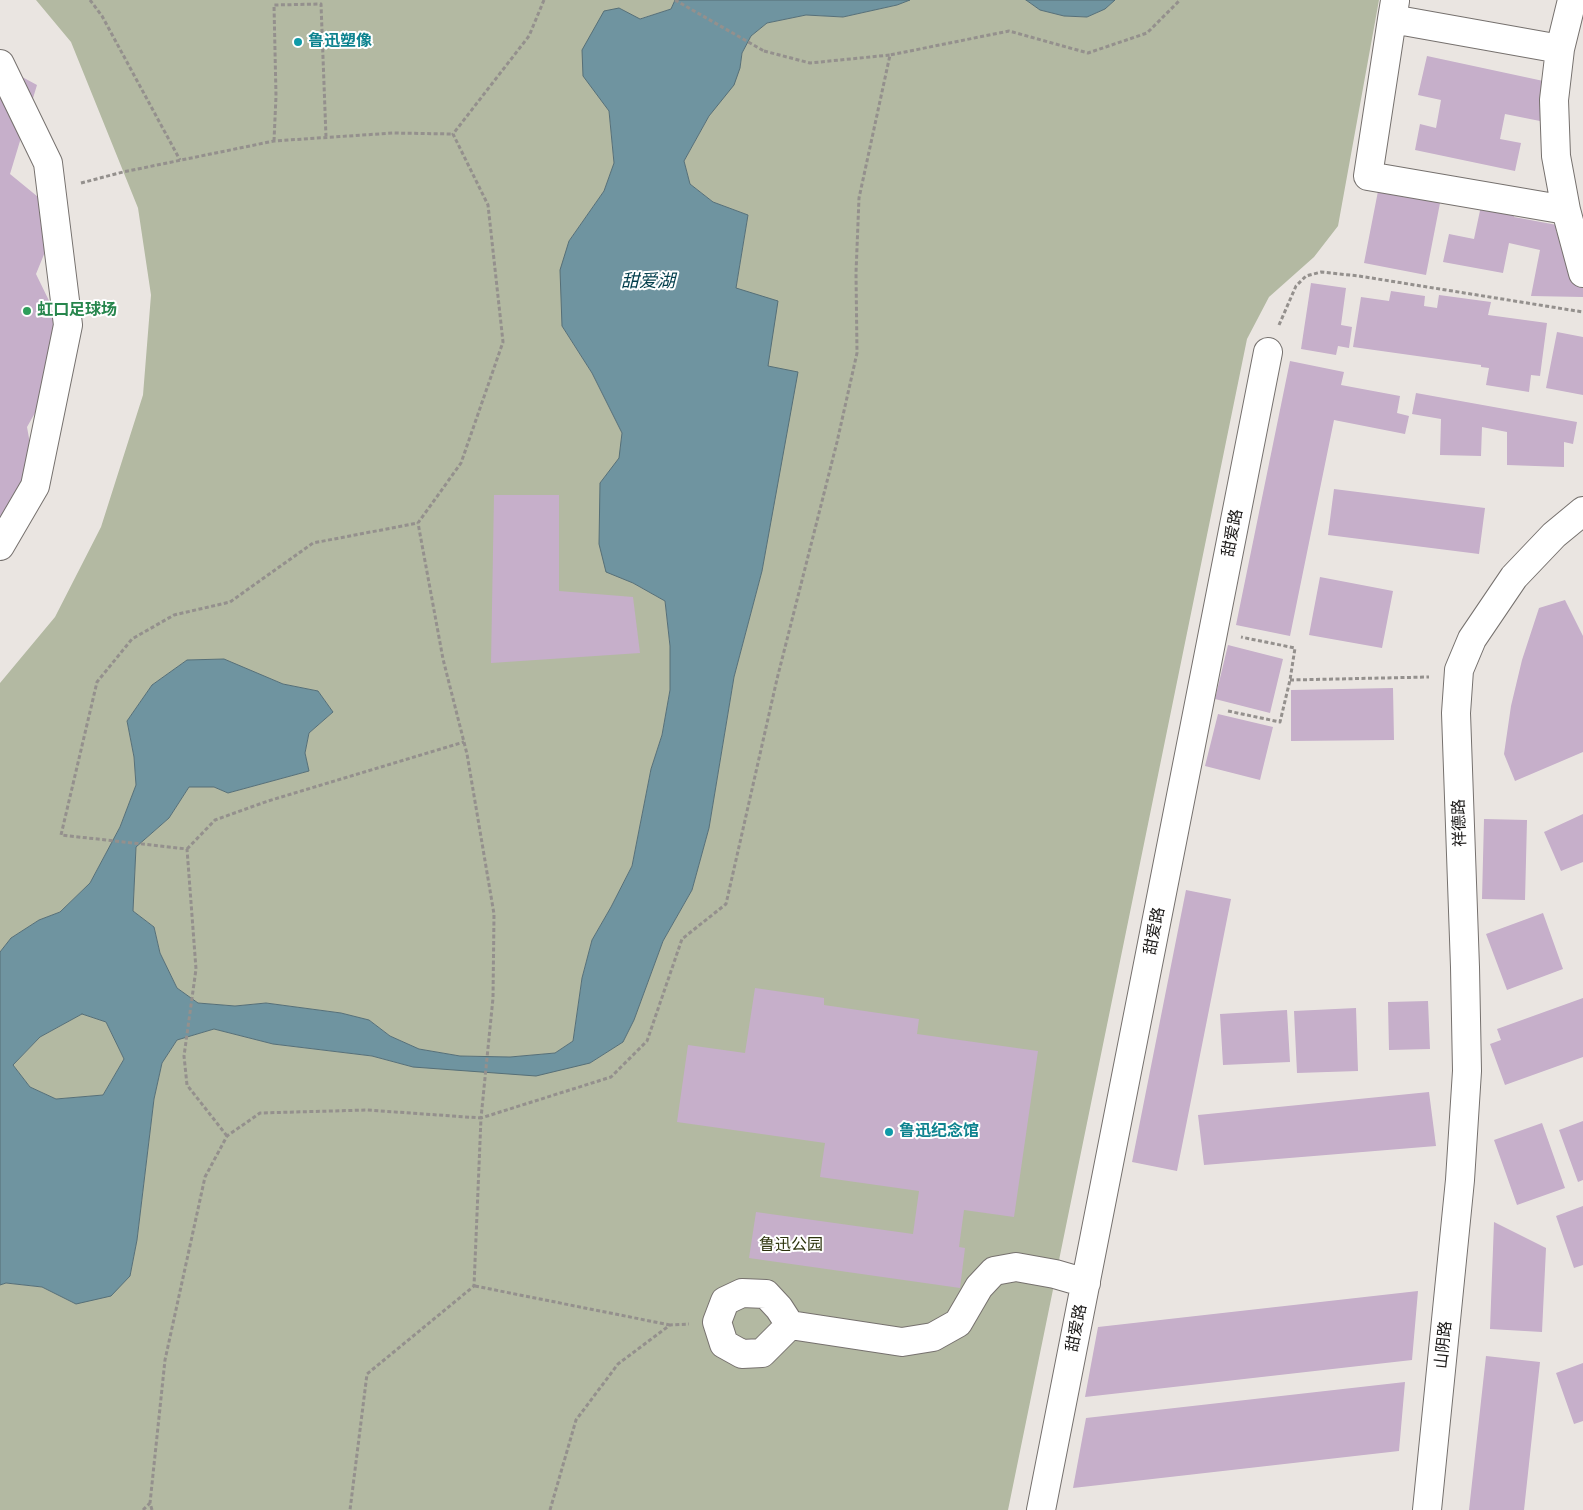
<!DOCTYPE html>
<html>
<head>
<meta charset="utf-8">
<style>
  body { margin:0 }
  canvas { display:block; background:#eae5e1 }
</style>
</head>
<body>
<canvas width="1583" height="1510"></canvas>
<script>
const g = document.querySelector('canvas').getContext('2d');
g.lineJoin = 'round';
function paint(path, color) {
  g.fillStyle = color;
  g.fill(path, 'evenodd');
}
function shape(rows) {
  const path = new Path2D();
  for (const r of rows) {
    path.moveTo(r[0], r[1]);
    for (let i = 2; i < r.length; i += 2) path.lineTo(r[i], r[i + 1]);
  }
  return path;
}
function trace(path, color, width, dash) {
  g.strokeStyle = color;
  g.lineWidth = width;
  g.lineCap = dash ? 'butt' : 'round';
  g.setLineDash(dash || []);
  g.stroke(path);
}
function drawText(font, color, halo, rows, align = 'center') {
  g.font = font + ' "Fira Sans Condensed","Noto Sans SC",sans-serif';
  g.lineWidth = 4;
  g.setLineDash([]);
  g.textBaseline = 'middle';
  g.strokeStyle = halo;
  g.fillStyle = color;
  for (const [text, x, y, turn = 0] of rows) {
    g.save();
    g.translate(x, y);
    g.rotate((+turn || 0) * Math.PI / 180);
    g.textAlign = isNaN(turn) ? turn : align;
    if (halo) g.strokeText(text, 0, 0);
    g.fillText(text, 0, 0);
    g.restore();
  }
}
paint(shape([
  [36,0,675,0,671,9,639,19,619,8,584,76,609,111,614,163,604,191,569,241,562,326,592,373,622,433,620,458,600,483,606,571,633,583,665,601,670,646,670,690,662,735,651,769,632,866,611,907,592,940,582,978,573,1041,555,1053,510,1057,460,1056,419,1049,390,1036,369,1020,341,1013,266,1003,235,1006,198,1003,177,988,160,953,154,927,133,911,136,847,169,818,189,787,214,787,228,793,309,771,305,753,309,733,333,712,318,691,283,684,223,659,187,660,152,685,127,721,134,757,136,785,120,827,90,883,60,912,39,920,11,938,0,952,0,683,55,617,101,527,143,395,151,295,138,208,71,42],
  [910,0,1026,0,1040,10,1064,16,1087,17,1105,9,1115,0,1379,0,1338,226,1314,257,1269,297,1247,339,1008,1510,0,1510,0,1285,6,1283,42,1287,76,1304,130,1276,137,1240,154,1099,162,1063,177,1040,214,1029,273,1044,372,1056,413,1067,590,1063,623,1042,634,1020,663,941,692,890,709,828,734,677,762,571,797,373,768,366,736,288,748,215,713,202,690,184,684,161,709,116,740,68,742,53,751,36,767,23,806,15,843,17,897,5],
  [82,1014,106,1022,124,1059,103,1095,56,1099,30,1087,13,1065,40,1037]
]), '#b3b9a2');
const water = shape([
  [675,0,910,0,897,5,843,17,806,15,767,23,751,36,742,53,740,68,734,85,709,116,684,161,690,184,713,202,748,215,736,288,778,301,768,366,798,372,762,571,734,677,709,828,692,890,663,941,634,1020,623,1042,590,1063,536,1076,413,1067,372,1056,273,1044,214,1029,177,1040,162,1063,154,1099,137,1240,130,1276,111,1296,76,1304,42,1287,6,1283,0,1285,0,952,11,938,39,920,60,912,90,883,120,827,136,785,134,757,127,721,152,685,187,660,224,659,283,684,318,691,333,712,309,733,305,753,309,771,228,793,214,787,189,787,169,818,136,847,133,911,154,927,160,953,177,988,198,1003,235,1006,266,1003,341,1013,369,1020,390,1036,419,1049,460,1056,510,1057,555,1053,573,1041,582,978,592,940,611,907,632,866,651,769,662,735,670,690,670,646,665,601,633,583,606,572,599,544,600,483,619,458,622,433,592,373,562,326,560,270,569,241,604,191,614,163,609,111,583,76,582,50,604,11,619,8,640,19,671,9,675,0],
  [82,1014,106,1022,124,1059,103,1095,56,1099,30,1087,13,1065,40,1037,82,1014],
  [1026,0,1115,0,1105,9,1087,17,1064,16,1040,10,1026,0]
]);
paint(water, '#6f94a0');
trace(water, '#566f77', 1);
paint(shape([
  [1427,56,1548,82,1540,121,1505,114,1500,139,1521,143,1515,171,1415,150,1420,124,1436,128,1441,100,1418,95],
  [0,65,37,85,10,174,60,215,36,274,72,348,27,427,38,488,0,528],
  [1379,186,1441,198,1426,275,1364,263],
  [1482,201,1516,208,1514,217,1557,225,1556,232,1573,235,1583,282,1583,297,1531,296,1540,250,1509,243,1503,273,1443,262,1449,234,1474,239],
  [1311,283,1346,288,1341,325,1352,327,1349,348,1338,346,1336,355,1301,349],
  [1391,291,1425,296,1424,306,1437,308,1439,295,1491,302,1488,315,1547,323,1540,376,1531,375,1529,392,1486,385,1489,368,1481,367,1481,365,1353,347,1361,297,1389,301],
  [1557,332,1583,337,1583,395,1546,388],
  [1290,361,1344,372,1341,385,1400,396,1397,413,1409,416,1405,434,1334,420,1290,636,1236,625],
  [1416,393,1577,422,1573,444,1564,442,1564,467,1507,465,1507,432,1482,427,1481,456,1440,455,1441,419,1412,414],
  [1334,489,1485,508,1479,554,1328,535],
  [494,495,559,495,559,591,633,597,640,653,491,663],
  [1320,577,1393,591,1382,648,1309,635],
  [1565,600,1583,636,1583,752,1515,781,1504,754,1511,706,1522,660,1539,608],
  [1228,645,1283,659,1270,713,1215,699],
  [1393,688,1394,740,1291,741,1291,690],
  [1218,714,1273,727,1260,780,1205,766],
  [1583,814,1583,862,1561,871,1544,832],
  [1484,819,1527,820,1525,900,1482,899],
  [1186,890,1231,899,1177,1171,1132,1162],
  [1543,913,1563,969,1507,990,1486,934],
  [755,988,824,998,824,1005,919,1019,917,1034,1038,1051,1014,1217,964,1210,959,1247,965,1248,960,1288,749,1258,756,1212,913,1234,919,1191,820,1177,825,1143,677,1122,688,1045,745,1053],
  [1583,998,1583,1057,1505,1085,1490,1044,1501,1040,1497,1029],
  [1428,1001,1430,1049,1389,1050,1388,1002],
  [1356,1008,1358,1071,1297,1073,1294,1011],
  [1287,1010,1290,1062,1223,1065,1220,1014],
  [1429,1092,1436,1146,1204,1165,1198,1115],
  [1583,1121,1583,1180,1578,1182,1559,1130],
  [1542,1123,1565,1188,1517,1205,1494,1140],
  [1583,1206,1583,1265,1574,1268,1556,1216],
  [1494,1222,1546,1248,1542,1332,1490,1329],
  [1418,1291,1412,1360,1085,1397,1098,1327],
  [1486,1356,1540,1362,1524,1510,1469,1510],
  [1583,1363,1583,1421,1574,1424,1556,1373],
  [1405,1382,1399,1451,1073,1488,1086,1418]
]), '#c6afca');
const minor = shape([
  [1572,0,1560,49,1554,100,1556,156,1566,210,1583,273],
  [1395,1,1392,19,1560,49],
  [1392,19,1368,176,1566,210],
  [0,64,48,163,68,325,35,486,0,546],
  [790,1325,762,1353,742,1354,724,1344,717,1322,725,1301,742,1293,766,1294,779,1308,790,1325,902,1342,933,1337,958,1323,979,1287,994,1271,1016,1267,1055,1274,1086,1283],
  [1041,1510,1268,352],
  [1427,1510,1460,1180,1467,1071,1465,967,1456,713,1459,670,1472,639,1514,577,1554,535,1583,511]
]);
trace(minor, '#76716e', 30);
trace(shape([
  [90,0,102,16,180,160],
  [544,0,529,36,453,134,488,205,503,342,461,463,418,523,443,659,467,754,494,914,493,998,481,1118,611,1077,647,1041,682,939,726,904,777,679,837,442,857,353,856,273,859,198,890,55,1009,31,1088,53,1147,33,1180,0],
  [764,51,810,63,890,55],
  [274,141,276,96,274,5,321,4,326,137],
  [81,183,123,172,274,141,393,133,453,134],
  [1279,325,1296,286,1306,276,1321,272,1359,276,1583,312],
  [1290,680,1429,677],
  [1228,711,1280,722,1290,680,1295,648,1241,637],
  [187,849,215,820,268,801,464,742],
  [227,1136,187,1085,184,1056,196,969,187,849,61,835,97,682,132,639,174,615,230,602,313,543,418,523],
  [475,1286,670,1325],
  [143,1510,150,1503],
  [152,1510,150,1503,165,1360,205,1177,227,1136,260,1113,367,1110,481,1118,474,1286,367,1374,350,1510],
  [550,1510,576,1420,618,1364,670,1325,689,1324]
]), '#94908d', 3, [4, 2.5]);
trace(minor, '#fff', 28);
trace(shape([
  [675,0,764,51]
]), '#94908d', 3, [4, 2.5]);
for (const [x, y, r, color] of [
  [298,42,5,"#0f9aa8"],
  [27,311,5,"#2e9e5b"],
  [889,1132,5,"#0f9aa8"]
]) {
  const dot = new Path2D();
  dot.arc(x, y, r, 0, 2 * Math.PI);
  g.fillStyle = color;
  g.fill(dot);
  trace(dot, '#fff', 2);
}
drawText('bold 16px', '#0d838f', '#fff', [
  ["鲁迅塑像",308,42],
  ["鲁迅纪念馆",899,1132]
], 'left');
drawText('bold 16px', '#27864d', '#fff', [
  ["虹口足球场",37,311]
], 'left');
drawText('16px', '#1b1918', '#fff', [
  ["甜爱路",1233,533,-79],
  ["祥德路",1460,823,-92],
  ["甜爱路",1155,931,-79],
  ["甜爱路",1077,1328,-79],
  ["山阴路",1444,1345,-84]
]);
drawText('16px', '#2b320b', '#fff', [
  ["鲁迅公园",791,1246]
]);
drawText('italic 18px', '#013d4b', '#fff', [
  ["甜爱湖",648,282]
]);
</script>
</body>
</html>
